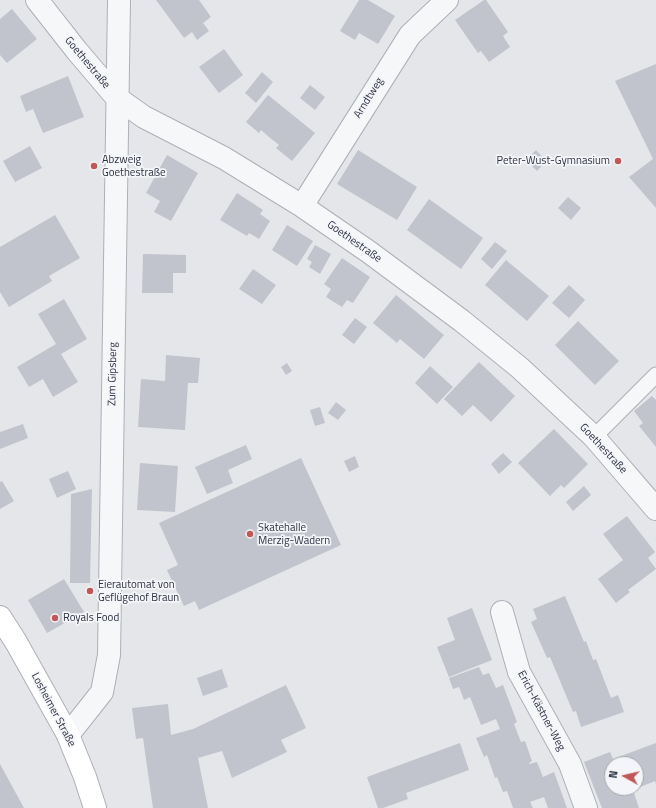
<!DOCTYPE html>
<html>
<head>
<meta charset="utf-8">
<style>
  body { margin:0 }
  #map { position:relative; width:656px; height:808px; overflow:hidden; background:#e4e6ea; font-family:"Titillium Web",sans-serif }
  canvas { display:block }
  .north { position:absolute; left:604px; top:756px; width:40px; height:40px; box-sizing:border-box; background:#f4f5f8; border:1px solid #a4a7af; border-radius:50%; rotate:278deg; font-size:11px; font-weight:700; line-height:16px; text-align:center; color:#2d3241 }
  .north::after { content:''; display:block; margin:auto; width:14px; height:18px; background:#c05859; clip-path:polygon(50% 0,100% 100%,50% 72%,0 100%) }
</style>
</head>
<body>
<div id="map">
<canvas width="656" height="808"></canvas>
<div class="north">N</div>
</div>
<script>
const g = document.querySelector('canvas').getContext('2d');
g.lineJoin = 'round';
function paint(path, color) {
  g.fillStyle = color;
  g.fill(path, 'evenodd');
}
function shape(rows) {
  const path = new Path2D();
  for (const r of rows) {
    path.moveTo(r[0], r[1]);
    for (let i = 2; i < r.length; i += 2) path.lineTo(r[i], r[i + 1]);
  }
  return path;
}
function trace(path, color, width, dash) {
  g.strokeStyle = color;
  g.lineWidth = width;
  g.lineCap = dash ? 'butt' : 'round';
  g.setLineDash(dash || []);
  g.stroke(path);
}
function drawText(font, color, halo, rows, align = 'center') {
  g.font = font + ' "Titillium Web",sans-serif';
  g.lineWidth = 3.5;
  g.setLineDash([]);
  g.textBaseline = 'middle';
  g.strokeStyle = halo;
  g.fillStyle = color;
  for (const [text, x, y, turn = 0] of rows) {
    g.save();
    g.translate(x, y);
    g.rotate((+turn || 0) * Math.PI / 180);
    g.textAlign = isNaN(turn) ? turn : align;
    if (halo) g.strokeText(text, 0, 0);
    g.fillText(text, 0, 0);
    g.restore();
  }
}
paint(shape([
  [156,0,199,0,211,17,203,23,209,31,197,40,192,32,184,38],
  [359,0,368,0,395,16,378,44,359,33,355,40,340,31],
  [484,0,486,0,508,32,503,36,510,47,489,62,481,51,478,53,455,20],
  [12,9,37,39,7,63,0,55,0,19],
  [224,49,243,75,219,93,199,67],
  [656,64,656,208,629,177,653,159,615,81],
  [262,72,273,82,256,103,245,93],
  [68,76,84,117,43,133,33,109,26,112,20,96],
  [310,85,325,97,315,110,300,98],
  [268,95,315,133,292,161,276,148,279,145,269,137,261,130,259,133,246,122],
  [30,146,42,168,15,182,3,161],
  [358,150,417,187,397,220,337,184],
  [536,150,546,161,537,171,526,160],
  [167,155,198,173,171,221,154,212,160,201,146,193],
  [237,193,263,210,260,214,270,221,259,239,249,233,247,236,220,220],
  [568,197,581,208,571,220,558,208],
  [429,199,483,238,461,269,407,230],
  [55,215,80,258,49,276,52,281,9,307,0,292,0,247],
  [287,225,313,241,297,266,272,250],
  [495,242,507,251,492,269,481,259],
  [315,245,331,254,320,274,309,267,312,262,307,259],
  [143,254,186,255,186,273,173,273,173,293,142,293],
  [342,258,370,277,353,303,347,300,342,307,326,297,331,289,324,284],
  [506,260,549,296,527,321,485,285],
  [253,269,276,285,262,304,239,289],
  [569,285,585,300,569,318,552,303],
  [396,295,444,335,424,359,400,339,397,343,373,323],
  [64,299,87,339,61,354,78,382,53,397,43,379,29,387,17,367,56,344,38,314],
  [355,318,367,327,354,344,342,335],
  [578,321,619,361,595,385,555,345],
  [166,355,200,358,198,383,188,383,185,430,138,427,141,379,165,381],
  [479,362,515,396,491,422,473,405,462,416,444,399],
  [287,363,292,371,286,375,281,367],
  [430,366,453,387,437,404,415,383],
  [652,396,656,400,656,447,639,426,643,423,634,411],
  [336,402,346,410,338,420,328,413],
  [320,407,325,423,315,426,310,410],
  [23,424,28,438,0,449,0,432],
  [554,429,588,464,564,488,561,485,550,496,518,463],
  [246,445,252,459,228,470,233,483,207,494,195,467],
  [503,453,512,462,499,474,491,464],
  [355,456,359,467,349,472,344,461],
  [301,458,341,545,199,610,195,601,184,606,167,570,178,565,159,523],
  [140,463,178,466,175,512,137,510],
  [68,471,76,489,57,498,49,479],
  [2,481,14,501,0,509,0,482],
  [584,486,591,495,573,511,566,502],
  [92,489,90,583,70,583,71,494],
  [627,516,655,552,648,558,656,569,628,590,630,592,616,603,598,579,623,560,603,534],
  [64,579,84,612,47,633,28,600],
  [565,596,584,642,586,641,593,660,596,659,611,698,618,695,624,712,581,727,576,711,573,712,550,657,547,658,531,622,537,619,533,609],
  [472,608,492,660,449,677,437,647,455,640,447,618],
  [479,667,483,675,489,673,496,688,503,685,517,722,514,724,521,742,525,741,532,761,529,763,529,764,537,762,543,777,554,772,567,808,548,808,544,797,530,802,533,808,513,808,507,791,503,792,497,777,495,778,487,755,484,757,476,738,500,729,496,719,481,725,470,697,464,700,459,687,453,689,449,678],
  [222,669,228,687,203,696,197,678],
  [286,685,306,728,281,740,287,752,232,778,222,751,198,758,208,808,153,808,143,738,136,739,132,708,168,704,171,735,193,729],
  [460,743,469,770,406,793,408,799,383,808,378,808,367,777],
  [656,743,656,784,655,781,633,790,639,808,602,808,584,762,610,752,613,759],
  [612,764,636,764,636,788,612,788],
  [0,764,24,808,0,808]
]), '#c2c4cd');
const service = shape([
  [594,437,656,375]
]);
const minor = shape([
  [37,0,77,51,117,98,144,117,224,158,302,206,369,252,462,321,520,368,594,437,656,509],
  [302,206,410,35,447,0],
  [502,612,519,672,570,764,586,808],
  [68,735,102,692,109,655,119,0]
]);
const secondary = shape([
  [0,617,16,642,68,735,85,777,95,808]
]);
trace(service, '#adb0b7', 17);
trace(minor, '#adb0b7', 24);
trace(secondary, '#adb0b7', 24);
trace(service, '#f6f7f9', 15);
trace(minor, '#f6f7f9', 22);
trace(secondary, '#fff', 22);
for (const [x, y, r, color] of [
  [618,161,4,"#c05859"],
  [94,166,4,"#c05859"],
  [250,534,4,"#c05859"],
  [90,591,4,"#c05859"],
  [55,618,4,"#c05859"]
]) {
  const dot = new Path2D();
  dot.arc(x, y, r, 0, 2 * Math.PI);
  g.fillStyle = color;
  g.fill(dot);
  trace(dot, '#f4f5f8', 1.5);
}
drawText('11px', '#2d3241', '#f4f5f8', [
  ["Goethestraße",87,63,50],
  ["Arndtweg",369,98,-58],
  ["Goethestraße",354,242,35],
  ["Zum Gipsberg",113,374,-89],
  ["Goethestraße",603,449,47],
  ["Losheimer Straße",53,710,62],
  ["Erich-Kästner-Weg",541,711,62]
]);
drawText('11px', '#2d3241', '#f4f5f8', [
  ["Abzweig",102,160],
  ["Goethestraße",102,173],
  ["Peter-Wust-Gymnasium",610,161,"right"],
  ["Skatehalle",258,528],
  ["Merzig-Wadern",258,541],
  ["Eierautomat von",98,585],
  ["Geflügehof Braun",98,598],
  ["Royals Food",63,618]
], 'left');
</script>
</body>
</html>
